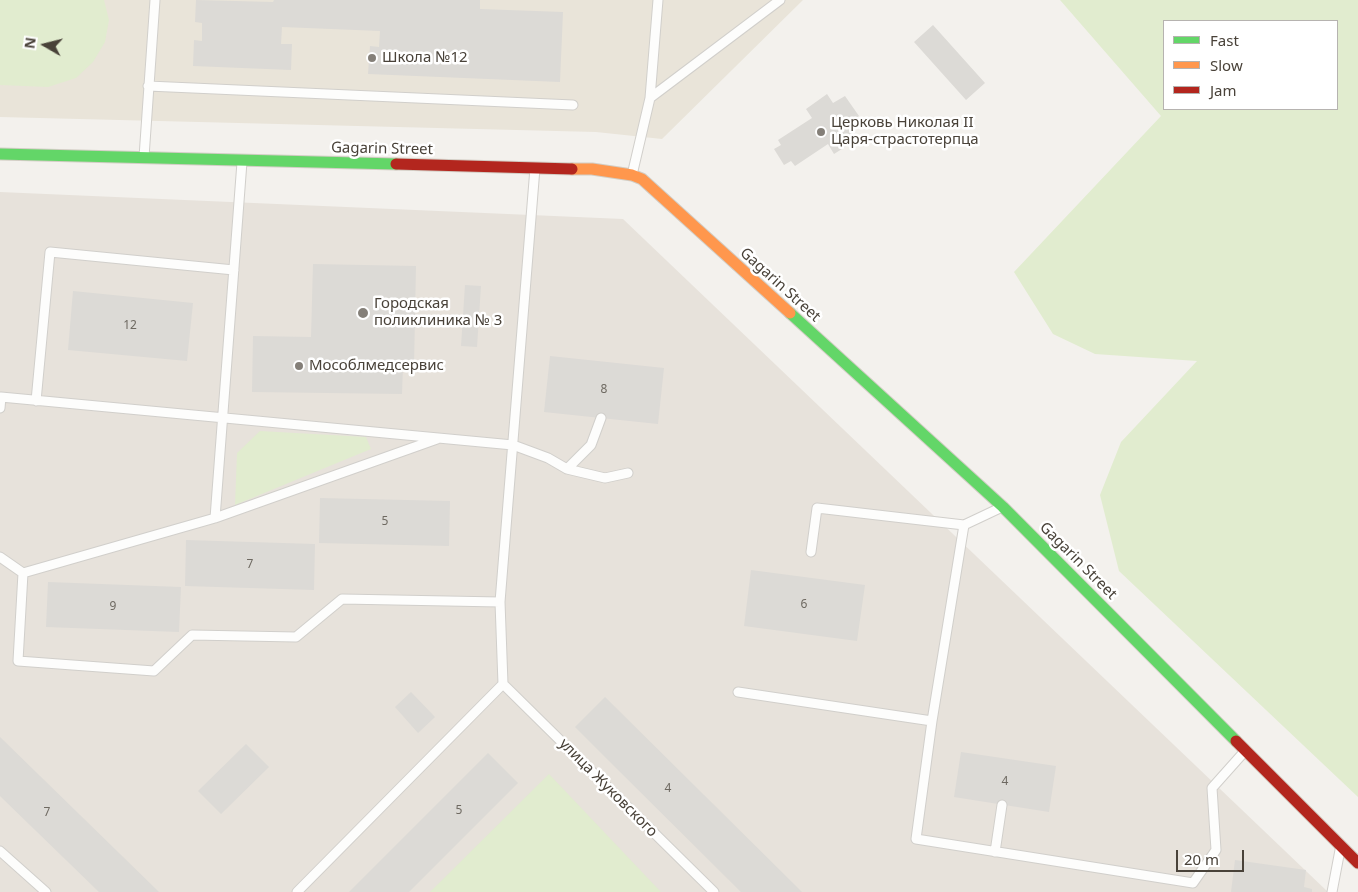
<!DOCTYPE html>
<html>
<head>
<meta charset="utf-8">
<style>
  body { margin:0 }
  #map { position:relative; width:1358px; height:892px; overflow:hidden; background:#f3f1ed; font-family:"Noto Sans",sans-serif }
  canvas { display:block }
  .legend { position:absolute; left:1163px; top:20px; width:175px; height:90px; box-sizing:border-box; background:#fff; border:1px solid #b6b3b0; margin:0; padding:6px 9px; list-style:none; font-size:15px; color:#494239 }
  .legend li { display:flex; align-items:center; gap:10px; height:25px }
  .legend b { width:25px; border:1px solid #b6b3b0 }
  .north { position:absolute; left:20px; top:20px; width:50px; height:50px; -webkit-text-stroke:4px #fff; paint-order:stroke; rotate:278deg; font-size:14px; font-weight:700; line-height:20px; text-align:center; color:#494239 }
  .north::after { content:''; display:block; margin:auto; width:18px; height:22px; background:#494239; clip-path:polygon(50% 0,100% 100%,50% 72%,0 100%) }
  .scale { position:absolute; left:1176px; top:850px; width:68px; height:22px; box-sizing:border-box; border:2px solid #494239; border-top:0; padding-left:6px; font-size:15px; line-height:18px; white-space:nowrap; color:#494239; -webkit-text-stroke:4px #fff; paint-order:stroke }
</style>
</head>
<body>
<div id="map">
<canvas width="1358" height="892"></canvas>
<ul class="legend">
<li><b style="height:6px;background:#63d668"></b>Fast</li>
<li><b style="height:6px;background:#ff974d"></b>Slow</li>
<li><b style="height:6px;background:#b3261e"></b>Jam</li>
</ul>
<div class="north">N</div>
<div class="scale">20 m</div>
</div>
<script>
const g = document.querySelector('canvas').getContext('2d');
g.lineJoin = 'round';
function paint(path, color) {
  g.fillStyle = color;
  g.fill(path, 'evenodd');
}
function shape(rows) {
  const path = new Path2D();
  for (const r of rows) {
    path.moveTo(r[0], r[1]);
    for (let i = 2; i < r.length; i += 2) path.lineTo(r[i], r[i + 1]);
  }
  return path;
}
function trace(path, color, width, dash) {
  g.strokeStyle = color;
  g.lineWidth = width;
  g.lineCap = dash ? 'butt' : 'round';
  g.setLineDash(dash || []);
  g.stroke(path);
}
function drawText(font, color, halo, rows, align = 'center') {
  g.font = font + ' "Noto Sans",sans-serif';
  g.lineWidth = 5;
  g.setLineDash([]);
  g.textBaseline = 'middle';
  g.strokeStyle = halo;
  g.fillStyle = color;
  for (const [text, x, y, turn = 0] of rows) {
    g.save();
    g.translate(x, y);
    g.rotate((+turn || 0) * Math.PI / 180);
    g.textAlign = isNaN(turn) ? turn : align;
    if (halo) g.strokeText(text, 0, 0);
    g.fillText(text, 0, 0);
    g.restore();
  }
}
paint(shape([
  [0,192,623,219,1328,892,0,892]
]), '#e7e2db');
paint(shape([
  [0,0,803,0,662,139,596,132,0,117]
]), '#e9e4d9');
paint(shape([
  [0,0,104,0,109,20,105,42,93,62,76,78,48,87,0,85],
  [1060,0,1358,0,1358,797,1119,571,1100,495,1121,442,1197,361,1095,354,1053,334,1014,272,1161,116],
  [1337,21,1337,109,1164,109,1164,21],
  [260,431,366,437,371,449,235,505,237,453],
  [549,774,661,892,430,892]
]), '#e1eccf');
paint(shape([
  [196,0,273,2,274,0,480,0,480,9,563,12,560,82,368,74,370,46,379,47,380,31,282,27,281,44,292,44,291,70,193,66,194,40,202,41,202,23,195,22],
  [933,25,985,83,966,100,914,42],
  [827,94,833,103,845,96,859,116,846,124,856,140,834,154,828,144,795,166,791,161,784,165,774,149,781,145,778,140,812,118,806,109],
  [313,264,416,266,414,366,403,366,402,394,252,392,253,336,311,337],
  [465,285,481,286,477,347,461,346],
  [73,291,193,303,187,361,68,350],
  [550,356,664,368,658,424,544,412],
  [320,498,450,501,449,546,319,543],
  [186,540,315,544,314,590,185,586],
  [751,570,865,585,857,641,744,626],
  [48,582,181,587,179,632,46,627],
  [411,692,435,717,418,733,395,707],
  [605,697,802,892,741,892,608,760,575,727],
  [0,737,159,892,99,892,34,829,0,796],
  [246,744,269,767,221,814,198,791],
  [961,752,1056,766,1049,812,954,797],
  [488,753,518,783,409,892,349,892],
  [1235,860,1306,870,1304,887,1312,889,1312,892,1231,892]
]), '#dcdad6');
const lane = shape([
  [148,86,573,105],
  [650,98,780,0],
  [144,157,155,0],
  [632,175,650,98,658,0],
  [36,401,50,252,234,270],
  [0,408,1,397,513,445,548,458,567,469,605,478,628,473],
  [567,469,591,445,601,418],
  [215,518,242,162],
  [964,525,932,721,916,839,1193,883,1216,850,1212,788,1245,751],
  [811,552,817,508,964,525,1000,508],
  [0,557,23,573,18,661,154,671,192,635,296,637,342,599,500,602],
  [23,573,215,518,437,439],
  [503,684,714,892],
  [738,692,932,721],
  [0,851,46,892],
  [995,852,1002,805],
  [297,892,503,684,500,602,535,168],
  [1332,892,1340,850]
]);
const fast = shape([
  [0,154,396,164],
  [790,313,1003,507,1236,741]
]);
const slow = shape([
  [572,169,592,169,632,175,642,179,790,313]
]);
const jam = shape([
  [396,164,572,169],
  [1236,741,1358,863]
]);
trace(lane, '#d1cfcb', 11);
trace(fast, '#d2cdc4', 13);
trace(slow, '#d2cdc4', 13);
trace(jam, '#d2cdc4', 13);
trace(lane, '#fdfdfc', 9);
trace(fast, '#63d668', 11);
trace(slow, '#ff974d', 11);
trace(jam, '#b3261e', 11);
for (const [x, y, r, color] of [
  [372,58,5,"#847f78"],
  [821,132,5,"#847f78"],
  [363,313,6,"#847f78"],
  [299,366,5,"#847f78"]
]) {
  const dot = new Path2D();
  dot.arc(x, y, r, 0, 2 * Math.PI);
  g.fillStyle = color;
  g.fill(dot);
  trace(dot, '#fff', 2);
}
drawText('12px', '#6e6961', null, [
  ["12",130,326],
  ["8",604,390],
  ["5",385,522],
  ["7",250,565],
  ["6",804,605],
  ["9",113,607],
  ["4",1005,782],
  ["4",668,789],
  ["5",459,811],
  ["7",47,813]
]);
drawText('15px', '#494239', '#fff', [
  ["Школа №12",382,58],
  ["Церковь Николая II",831,123],
  ["Царя-страстотерпца",831,140],
  ["Городская",374,304],
  ["поликлиника № 3",374,321],
  ["Мособлмедсервис",309,366]
], 'left');
drawText('15px', '#494239', '#fff', [
  ["Gagarin Street",382,149,1],
  ["Gagarin Street",780,285,42],
  ["Gagarin Street",1078,561,45],
  ["улица Жуковского",608,788,45]
]);
</script>
</body>
</html>
